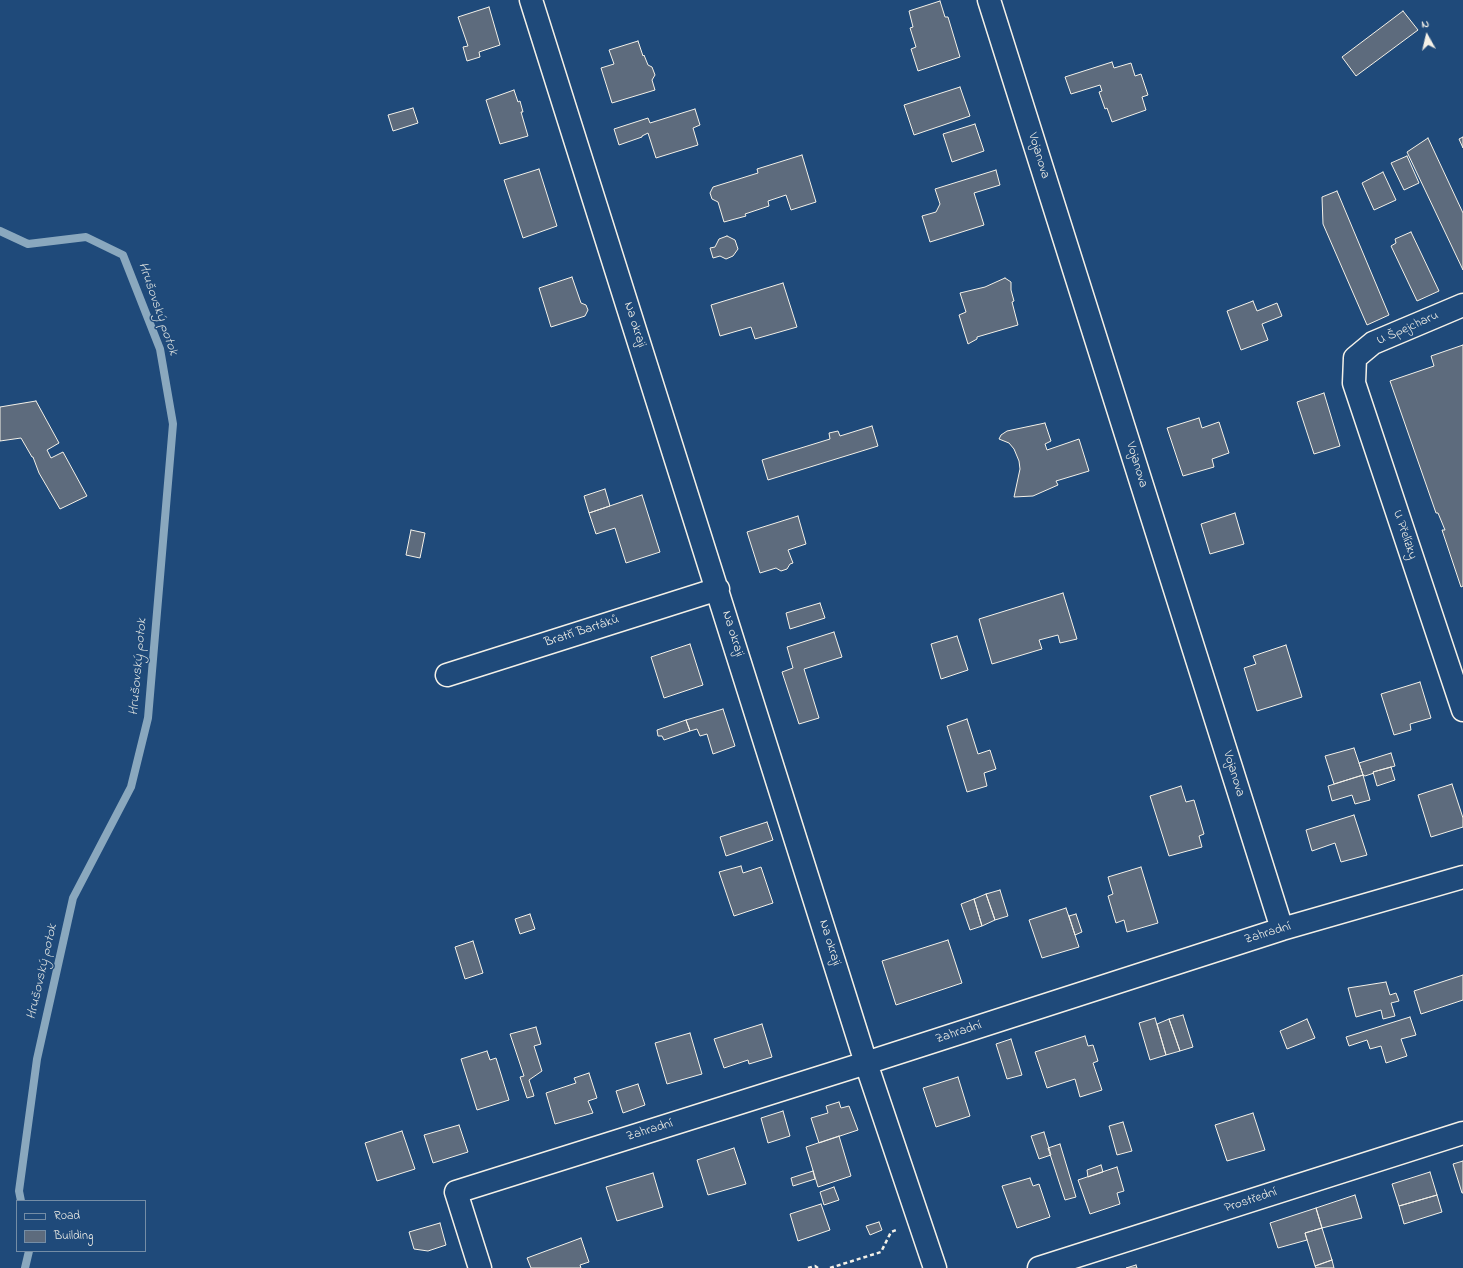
<!DOCTYPE html>
<html>
<head>
<meta charset="utf-8">
<style>
  body { margin:0 }
  #map { position:relative; width:1463px; height:1268px; overflow:hidden; background:#1f4a7a; font-family:"Indie Flower",sans-serif }
  canvas { display:block }
  .legend { position:absolute; left:16px; top:1200px; width:130px; height:52px; box-sizing:border-box; background:#1f4a7a; border:1px solid #748da6; margin:0; padding:5px 7px; list-style:none; font-size:12px; color:#f4f1e8 }
  .legend li { display:flex; align-items:center; gap:8px; height:20px }
  .legend b { width:20px; border:1px solid #748da6 }
  .north { position:absolute; left:1407px; top:16px; width:40px; height:40px; -webkit-text-stroke:3px #1f4a7a; paint-order:stroke; rotate:352deg; font-size:11px; font-weight:700; line-height:16px; text-align:center; color:#f4f1e8 }
  .north::after { content:''; display:block; margin:auto; width:14px; height:18px; background:#f4f1e8; clip-path:polygon(50% 0,100% 100%,50% 72%,0 100%) }
</style>
</head>
<body>
<div id="map">
<canvas width="1463" height="1268"></canvas>
<ul class="legend">
<li><b style="height:5px;background:#1f4a7a"></b>Road</li>
<li><b style="height:11px;background:#5d6b7d"></b>Building</li>
</ul>
<div class="north">N</div>
</div>
<script>
const g = document.querySelector('canvas').getContext('2d');
g.lineJoin = 'round';
function shape(rows) {
  const path = new Path2D();
  for (const r of rows) {
    path.moveTo(r[0], r[1]);
    for (let i = 2; i < r.length; i += 2) path.lineTo(r[i], r[i + 1]);
  }
  return path;
}
function trace(path, color, width, dash) {
  g.strokeStyle = color;
  g.lineWidth = width;
  g.lineCap = dash ? 'butt' : 'round';
  g.setLineDash(dash || []);
  g.stroke(path);
}
function paint(path, color) {
  g.fillStyle = color;
  g.fill(path, 'evenodd');
}
function drawText(font, color, halo, rows, align = 'center') {
  g.font = font + ' "Indie Flower",sans-serif';
  g.lineWidth = 3;
  g.setLineDash([]);
  g.textBaseline = 'middle';
  g.strokeStyle = halo;
  g.fillStyle = color;
  for (const [text, x, y, turn = 0] of rows) {
    g.save();
    g.translate(x, y);
    g.rotate((+turn || 0) * Math.PI / 180);
    g.textAlign = isNaN(turn) ? turn : align;
    if (halo) g.strokeText(text, 0, 0);
    g.fillText(text, 0, 0);
    g.restore();
  }
}
trace(shape([
  [0,231,28,244,86,237,123,255,160,349,173,424,148,718,131,787,73,898,37,1059,19,1191,21,1201],
  [25,1268,29,1251]
]), '#8aa8be', 8);
const building = shape([
  [940,1,945,17,948,17,960,57,918,71,911,49,916,47,910,28,913,27,909,11,940,1],
  [489,7,500,45,479,52,480,57,467,61,463,47,468,46,458,17,489,7],
  [1403,11,1418,30,1356,76,1342,57,1403,11],
  [638,41,643,56,644,55,648,65,652,67,655,75,652,80,655,90,612,103,601,68,614,64,609,50,638,41],
  [1112,62,1114,68,1131,63,1135,76,1141,74,1148,95,1142,97,1146,110,1112,122,1107,108,1105,109,1099,92,1102,91,1100,85,1071,94,1065,77,1112,62],
  [960,87,970,116,914,135,904,105,960,87],
  [514,90,518,102,520,101,523,112,521,112,528,136,500,144,486,100,514,90],
  [413,108,418,123,393,131,388,115,413,108],
  [695,109,700,125,693,128,698,145,656,158,648,133,642,136,642,137,619,145,614,129,648,118,650,123,695,109],
  [975,124,984,151,952,162,943,134,975,124],
  [1463,137,1463,148,1459,139,1463,137],
  [1428,138,1463,213,1463,270,1407,152,1428,138],
  [802,155,816,202,791,210,786,195,768,201,769,206,745,214,746,216,724,222,718,202,712,199,710,193,713,187,758,173,757,169,802,155],
  [1407,156,1419,183,1404,190,1391,163,1407,156],
  [539,169,557,226,523,238,504,180,539,169],
  [996,170,1000,185,974,193,984,225,930,242,922,216,936,212,940,204,935,189,996,170],
  [1383,172,1396,200,1374,210,1362,183,1383,172],
  [1337,191,1389,315,1367,325,1323,224,1322,197,1337,191],
  [1411,232,1439,291,1417,301,1391,246,1396,243,1395,239,1411,232],
  [727,236,735,240,738,249,733,256,726,259,720,256,713,258,710,248,715,247,719,239,727,236],
  [572,277,581,303,586,305,588,310,585,316,551,327,539,288,572,277],
  [1005,278,1011,282,1011,290,1014,301,1012,302,1018,325,977,337,977,339,968,344,959,315,966,312,960,293,985,287,1005,278],
  [783,283,797,327,755,339,751,327,720,336,711,305,783,283],
  [1253,301,1257,311,1277,303,1282,316,1262,324,1268,340,1241,350,1227,311,1253,301],
  [1463,345,1463,586,1461,587,1442,530,1445,530,1438,513,1436,513,1390,381,1434,366,1431,356,1463,345],
  [1324,393,1340,446,1314,454,1297,402,1324,393],
  [36,401,59,443,47,450,51,458,63,452,87,496,60,509,39,473,33,457,32,457,21,438,0,441,0,407,36,401],
  [1199,418,1202,428,1219,422,1229,453,1212,459,1214,467,1183,476,1167,428,1199,418],
  [1045,423,1051,441,1045,444,1047,450,1079,439,1089,471,1056,481,1058,485,1033,496,1014,497,1020,469,1019,461,1014,449,1009,443,999,439,1001,435,1007,431,1045,423],
  [872,426,878,446,768,480,762,460,830,439,829,433,838,431,840,436,872,426],
  [605,489,610,506,589,513,584,496,605,489],
  [642,495,660,552,626,563,615,528,596,534,589,513,642,495],
  [1235,513,1244,544,1210,554,1201,524,1235,513],
  [798,516,806,544,788,550,793,563,790,564,787,569,781,571,776,568,760,573,747,532,798,516],
  [411,530,425,533,420,558,406,555,411,530],
  [1063,593,1077,639,1060,643,1058,635,1039,640,1042,649,992,664,979,619,1063,593],
  [820,603,825,618,790,629,786,613,820,603],
  [834,632,842,657,804,669,819,718,799,724,782,672,793,668,787,647,834,632],
  [957,636,968,670,941,679,931,644,957,636],
  [690,644,703,685,664,698,651,657,690,644],
  [1286,645,1302,697,1257,711,1244,668,1256,664,1253,656,1286,645],
  [1420,682,1431,718,1410,724,1411,730,1394,735,1381,694,1420,682],
  [723,709,735,746,713,754,707,734,700,736,697,729,690,731,686,720,723,709],
  [967,719,978,754,990,750,996,769,984,773,987,786,967,792,947,726,967,719],
  [686,720,690,731,664,740,662,736,658,736,657,730,686,720],
  [1354,748,1363,775,1334,784,1325,756,1354,748],
  [1391,753,1395,766,1373,772,1374,773,1365,776,1363,775,1359,763,1391,753],
  [1391,767,1395,780,1377,786,1373,772,1391,767],
  [1363,775,1370,800,1355,804,1352,795,1332,801,1328,786,1363,775],
  [1452,784,1463,818,1463,827,1431,837,1418,795,1452,784],
  [1181,786,1186,802,1194,800,1204,834,1199,836,1202,847,1169,856,1150,796,1181,786],
  [1354,815,1367,855,1341,862,1335,843,1312,851,1306,830,1354,815],
  [767,822,773,840,726,856,720,837,767,822],
  [741,866,743,873,761,867,773,903,734,916,719,872,741,866],
  [1141,867,1158,923,1127,932,1124,920,1116,923,1108,896,1113,894,1108,877,1141,867],
  [1000,890,1008,916,995,920,986,894,1000,890],
  [986,894,995,920,982,926,974,899,986,894],
  [974,899,982,926,970,930,961,904,974,899],
  [1066,908,1079,947,1042,958,1029,920,1066,908],
  [530,914,535,929,520,934,515,919,530,914],
  [1076,914,1082,932,1075,935,1069,916,1076,914],
  [948,940,962,983,896,1005,882,961,948,940],
  [473,941,483,973,465,979,455,947,473,941],
  [1463,975,1463,1000,1421,1014,1414,991,1463,975],
  [1386,982,1390,995,1396,993,1399,1001,1391,1003,1395,1016,1383,1019,1381,1010,1356,1017,1348,988,1386,982],
  [1183,1015,1193,1047,1180,1051,1169,1019,1183,1015],
  [1410,1017,1416,1035,1401,1039,1407,1056,1386,1063,1381,1046,1370,1049,1367,1040,1349,1046,1346,1037,1410,1017],
  [1155,1018,1166,1055,1150,1060,1139,1023,1155,1018],
  [1169,1019,1180,1051,1166,1055,1157,1024,1169,1019],
  [1307,1019,1315,1038,1287,1049,1280,1031,1307,1019],
  [762,1024,772,1057,749,1064,748,1060,724,1068,714,1039,762,1024],
  [536,1027,541,1044,534,1046,542,1071,529,1080,534,1096,527,1098,520,1077,524,1076,510,1034,536,1027],
  [690,1033,702,1074,667,1084,655,1043,690,1033],
  [1085,1036,1088,1046,1093,1045,1098,1061,1093,1063,1102,1090,1080,1097,1075,1079,1047,1088,1035,1052,1085,1036],
  [1011,1039,1022,1075,1007,1079,996,1044,1011,1039],
  [487,1051,490,1060,496,1058,509,1100,477,1110,461,1059,487,1051],
  [589,1073,597,1098,588,1101,593,1113,555,1124,546,1093,576,1083,574,1078,589,1073],
  [958,1077,970,1116,936,1127,923,1088,958,1077],
  [638,1084,645,1105,623,1113,616,1091,638,1084],
  [839,1102,841,1108,849,1106,858,1130,819,1143,811,1118,828,1113,826,1106,839,1102],
  [783,1111,790,1136,768,1143,761,1118,783,1111],
  [1253,1113,1265,1150,1227,1161,1215,1125,1253,1113],
  [1123,1122,1132,1151,1117,1155,1109,1126,1123,1122],
  [459,1125,468,1152,433,1163,424,1135,459,1125],
  [402,1131,415,1169,377,1181,365,1143,402,1131],
  [1044,1132,1051,1155,1039,1159,1031,1136,1044,1132],
  [839,1136,851,1176,818,1187,806,1147,839,1136],
  [1060,1144,1076,1197,1065,1200,1048,1148,1060,1144],
  [734,1148,746,1184,708,1195,697,1160,734,1148],
  [1463,1161,1463,1193,1462,1193,1453,1164,1463,1161],
  [1101,1165,1103,1172,1088,1177,1087,1170,1101,1165],
  [1117,1167,1124,1191,1117,1193,1120,1204,1090,1214,1078,1180,1117,1167],
  [813,1171,815,1179,793,1186,791,1178,813,1171],
  [1430,1172,1437,1195,1399,1206,1392,1184,1430,1172],
  [653,1173,663,1207,617,1221,606,1187,653,1173],
  [1030,1178,1033,1186,1039,1184,1050,1217,1017,1228,1002,1186,1030,1178],
  [834,1187,839,1200,824,1205,820,1192,834,1187],
  [1355,1195,1362,1218,1322,1228,1316,1208,1355,1195],
  [1437,1195,1442,1212,1404,1224,1399,1206,1437,1195],
  [821,1204,830,1230,798,1241,790,1214,821,1204],
  [1316,1208,1322,1228,1305,1233,1307,1240,1278,1248,1270,1223,1316,1208],
  [879,1222,882,1230,870,1235,866,1226,879,1222],
  [440,1223,446,1245,428,1251,414,1249,409,1232,440,1223],
  [1322,1228,1332,1260,1315,1266,1305,1233,1322,1228],
  [581,1238,589,1262,580,1265,581,1268,531,1268,527,1258,581,1238],
  [1332,1260,1334,1268,1316,1268,1315,1266,1332,1260],
  [1136,1265,1137,1268,1126,1268,1136,1265]
]);
paint(building, '#5d6b7d');
trace(building, '#f4f1e8', 1);
const minor = shape([
  [531,0,866,1063,935,1268],
  [989,0,1282,929],
  [1463,305,1373,343,1355,358,1354,383,1463,710],
  [447,675,718,589],
  [480,1268,456,1192,866,1063,1282,929,1463,877],
  [1039,1268,1463,1133]
]);
trace(minor, '#f4f1e8', 25);
trace(shape([
  [808,1268,815,1266,818,1268],
  [830,1268,881,1252,891,1232,896,1230]
]), '#f4f1e8', 2.5, [4, 3]);
trace(minor, '#1f4a7a', 22);
drawText('13px', '#f4f1e8', '#1f4a7a', [
  ["Vojanova",1038,156,73],
  ["Na okraji",634,325,72],
  ["U Špejcharu",1408,329,-24],
  ["Vojanova",1136,465,73],
  ["U Přelízky",1404,535,71],
  ["Bratří Bartáků",582,632,-18],
  ["Na okraji",732,634,73],
  ["Vojanova",1233,774,73],
  ["Zahradní",1268,934,-17],
  ["Na okraji",829,943,73],
  ["Zahradní",959,1033,-18],
  ["Zahradní",650,1131,-17],
  ["Prostřední",1251,1201,-18]
]);
drawText('italic 14px', '#dadfde', '#1f4a7a', [
  ["Hrušovský potok",157,309,71],
  ["Hrušovský potok",139,667,-85],
  ["Hrušovský potok",43,972,-77]
]);
</script>
</body>
</html>
